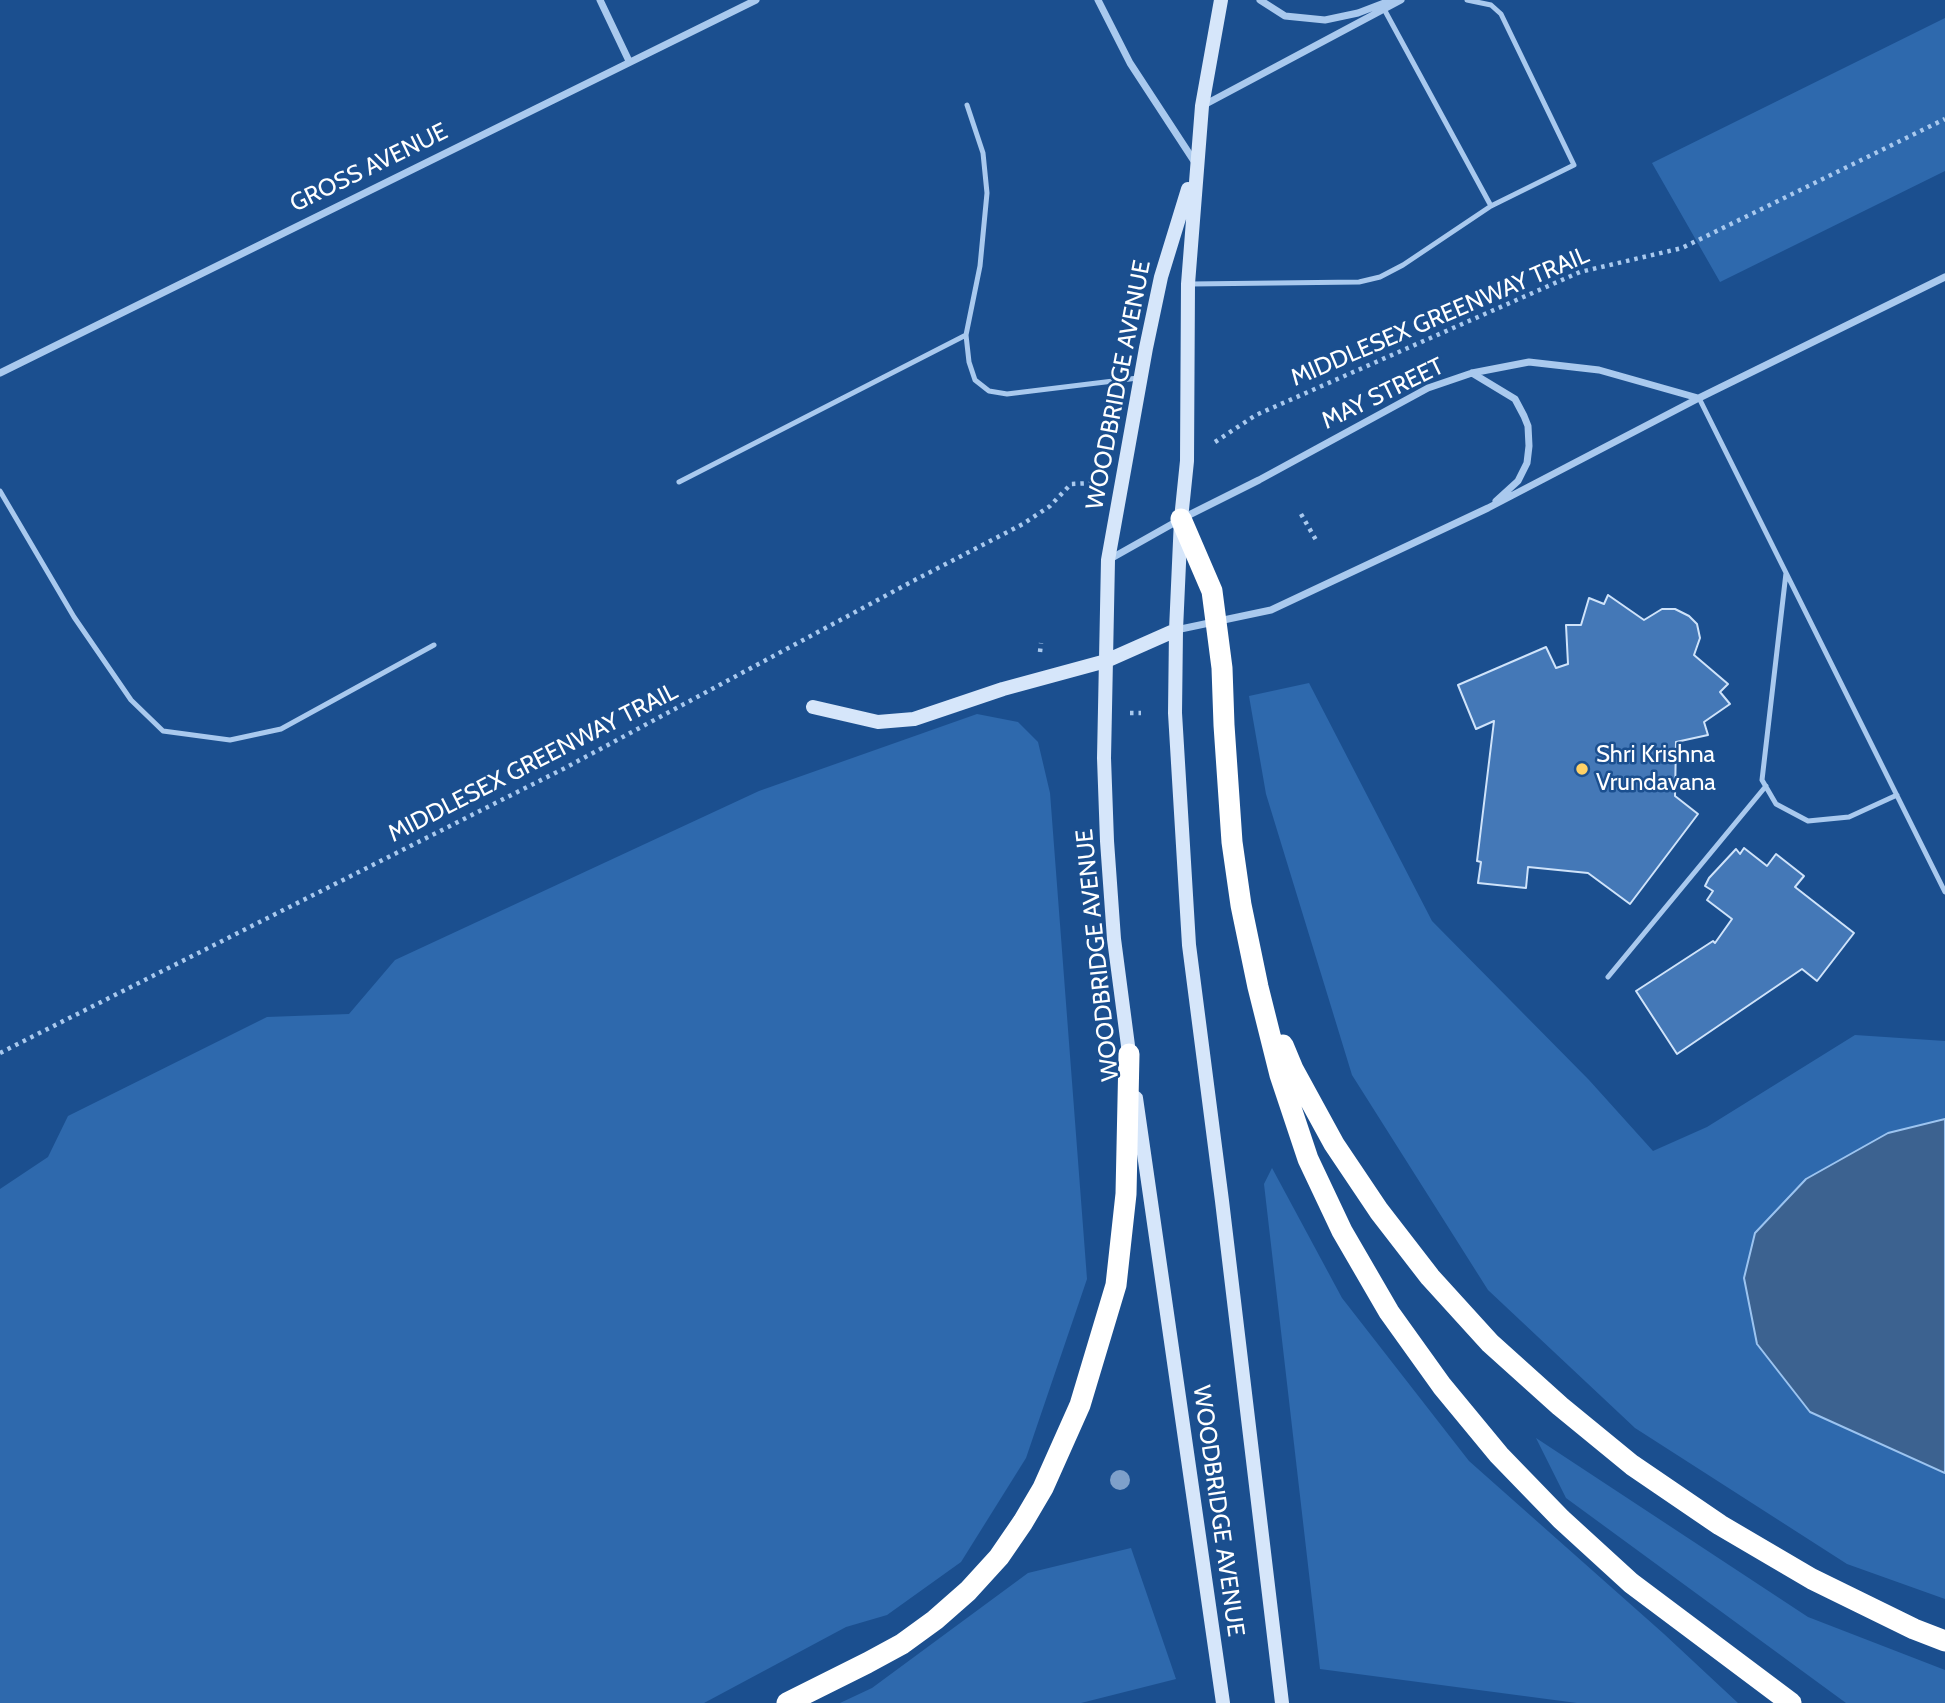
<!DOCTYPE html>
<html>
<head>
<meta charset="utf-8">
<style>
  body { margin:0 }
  canvas { display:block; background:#1b4f8f }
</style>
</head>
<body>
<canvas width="1945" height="1703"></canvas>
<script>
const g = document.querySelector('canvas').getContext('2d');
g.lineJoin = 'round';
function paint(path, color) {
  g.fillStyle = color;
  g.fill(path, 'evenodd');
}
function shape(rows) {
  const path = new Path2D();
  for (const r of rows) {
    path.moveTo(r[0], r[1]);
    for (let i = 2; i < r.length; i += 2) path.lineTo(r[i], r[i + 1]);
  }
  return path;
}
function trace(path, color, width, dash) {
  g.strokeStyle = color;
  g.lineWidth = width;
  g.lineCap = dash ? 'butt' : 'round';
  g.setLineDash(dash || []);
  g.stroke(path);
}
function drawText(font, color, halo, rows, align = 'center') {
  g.font = font + ' Cabin,sans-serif';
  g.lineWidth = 5;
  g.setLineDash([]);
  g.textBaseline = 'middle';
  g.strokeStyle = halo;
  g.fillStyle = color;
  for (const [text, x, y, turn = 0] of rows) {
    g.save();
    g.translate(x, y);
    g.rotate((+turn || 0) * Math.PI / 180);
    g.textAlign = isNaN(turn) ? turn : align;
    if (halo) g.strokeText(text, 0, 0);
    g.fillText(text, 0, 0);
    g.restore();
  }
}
paint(shape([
  [1945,18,1945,171,1720,282,1652,163],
  [1309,683,1432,921,1589,1080,1653,1151,1707,1127,1855,1035,1945,1041,1945,1119,1888,1133,1810,1412,1945,1473,1945,1599,1847,1564,1635,1428,1488,1290,1352,1075,1266,794,1249,696],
  [977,714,1018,722,1038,742,1050,793,1087,1279,1026,1458,961,1562,887,1615,846,1627,704,1703,0,1703,0,1189,48,1157,68,1116,267,1017,349,1014,395,960,759,791],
  [1272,1168,1342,1298,1469,1461,1664,1634,1738,1703,1577,1703,1320,1669,1264,1184],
  [1536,1438,1808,1617,1945,1670,1945,1703,1846,1703,1566,1498],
  [1131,1548,1176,1679,1081,1703,840,1703,872,1688,1028,1573]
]), '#2e69ad');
const water = shape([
  [1945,1119,1945,1473,1810,1412,1757,1344,1744,1278,1755,1233,1806,1179,1888,1133,1945,1119]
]);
paint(water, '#3c6290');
trace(water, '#9cc4f0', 2);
const building = shape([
  [1608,595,1644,620,1662,609,1675,609,1689,616,1697,624,1700,638,1694,655,1728,684,1720,692,1730,704,1704,722,1708,735,1676,742,1675,796,1698,814,1630,904,1588,873,1528,867,1526,888,1478,883,1481,862,1477,861,1494,721,1476,729,1458,685,1546,647,1556,668,1568,664,1566,625,1581,625,1589,598,1604,604,1608,595],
  [1744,848,1767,866,1776,854,1804,876,1795,887,1854,933,1817,981,1802,969,1677,1054,1636,991,1713,941,1715,943,1732,919,1707,900,1713,891,1705,886,1709,878,1736,849,1740,854,1744,848]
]);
paint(building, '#4478b7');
trace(building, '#cfe3fa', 2);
trace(shape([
  [1215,442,1256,415,1580,272,1682,248,1945,119],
  [1301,514,1316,540],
  [1040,652,1041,643],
  [1130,713,1141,713],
  [0,1053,565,768,913,581,1023,524,1050,506,1071,484,1092,483]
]), '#a9c9ee', 4.5, [3.5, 5]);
trace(shape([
  [1384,9,1491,206,1574,165,1501,14,1491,5,1467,0],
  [967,105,983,153,987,193,980,266,966,335,969,362,975,380,989,391,1007,394,1138,378],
  [1191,284,1359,282,1380,277,1403,265,1491,206],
  [1699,398,1945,892],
  [679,482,966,335],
  [0,491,74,617,131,700,163,731,230,740,281,729,434,645],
  [1786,573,1762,780,1776,804,1808,821,1849,817,1897,795],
  [1608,977,1766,786]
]), '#a9c9ee', 5);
trace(shape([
  [600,0,629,61],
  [1098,0,1130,63,1196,164],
  [1260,0,1285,16,1325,20,1358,13,1392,0],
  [1204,105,1401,0],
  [0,373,756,0],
  [1472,373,1515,399,1524,416,1528,426,1529,446,1527,463,1518,481,1496,501],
  [1110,559,1181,519,1259,480,1428,388,1472,373,1529,362,1599,370,1698,398],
  [1176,630,1271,610,1488,508,1699,398,1945,277]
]), '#a9c9ee', 7);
trace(shape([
  [1221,0,1202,106,1188,284,1187,461,1181,519,1176,630,1175,713,1189,945,1222,1201,1282,1703],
  [813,707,878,722,914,719,1003,689,1106,661,1176,630],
  [1130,1061,1114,939,1107,841,1104,758,1108,560,1146,348,1161,277,1188,189],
  [1136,1098,1223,1703]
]), '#d6e6fa', 14);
trace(shape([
  [1181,519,1212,591,1222,668,1224,725,1232,842,1241,905,1258,987,1280,1075,1308,1159,1342,1231,1389,1312,1442,1386,1499,1455,1561,1519,1631,1583,1791,1703],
  [1283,1045,1293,1069,1334,1144,1379,1211,1430,1277,1490,1343,1560,1406,1632,1465,1720,1525,1812,1579,1914,1629,1945,1641],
  [787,1703,867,1663,902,1644,935,1620,968,1591,999,1557,1023,1522,1043,1488,1080,1405,1116,1285,1126,1194,1129,1054]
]), '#fff', 21);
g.fillStyle = '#7ea0ca';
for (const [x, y] of [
  [1120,1480]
]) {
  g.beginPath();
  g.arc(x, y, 10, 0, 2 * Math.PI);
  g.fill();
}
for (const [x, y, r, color] of [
  [1582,769,7,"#ffd166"]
]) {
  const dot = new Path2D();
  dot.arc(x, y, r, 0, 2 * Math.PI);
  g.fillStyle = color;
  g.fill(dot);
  trace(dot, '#1b4f8f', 2.5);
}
drawText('24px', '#fff', '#1b4f8f', [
  ["GROSS AVENUE",369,168,-26],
  ["MIDDLESEX GREENWAY TRAIL",1440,317,-23],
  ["WOODBRIDGE AVENUE",1119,385,-79],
  ["MAY STREET",1383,394,-26],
  ["MIDDLESEX GREENWAY TRAIL",533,763,-27],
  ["WOODBRIDGE AVENUE",1098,955,-96],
  ["WOODBRIDGE AVENUE",1218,1511,82]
]);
drawText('24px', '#fff', '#1b4f8f', [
  ["Shri Krishna",1596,755],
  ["Vrundavana",1596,783]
], 'left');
</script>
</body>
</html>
